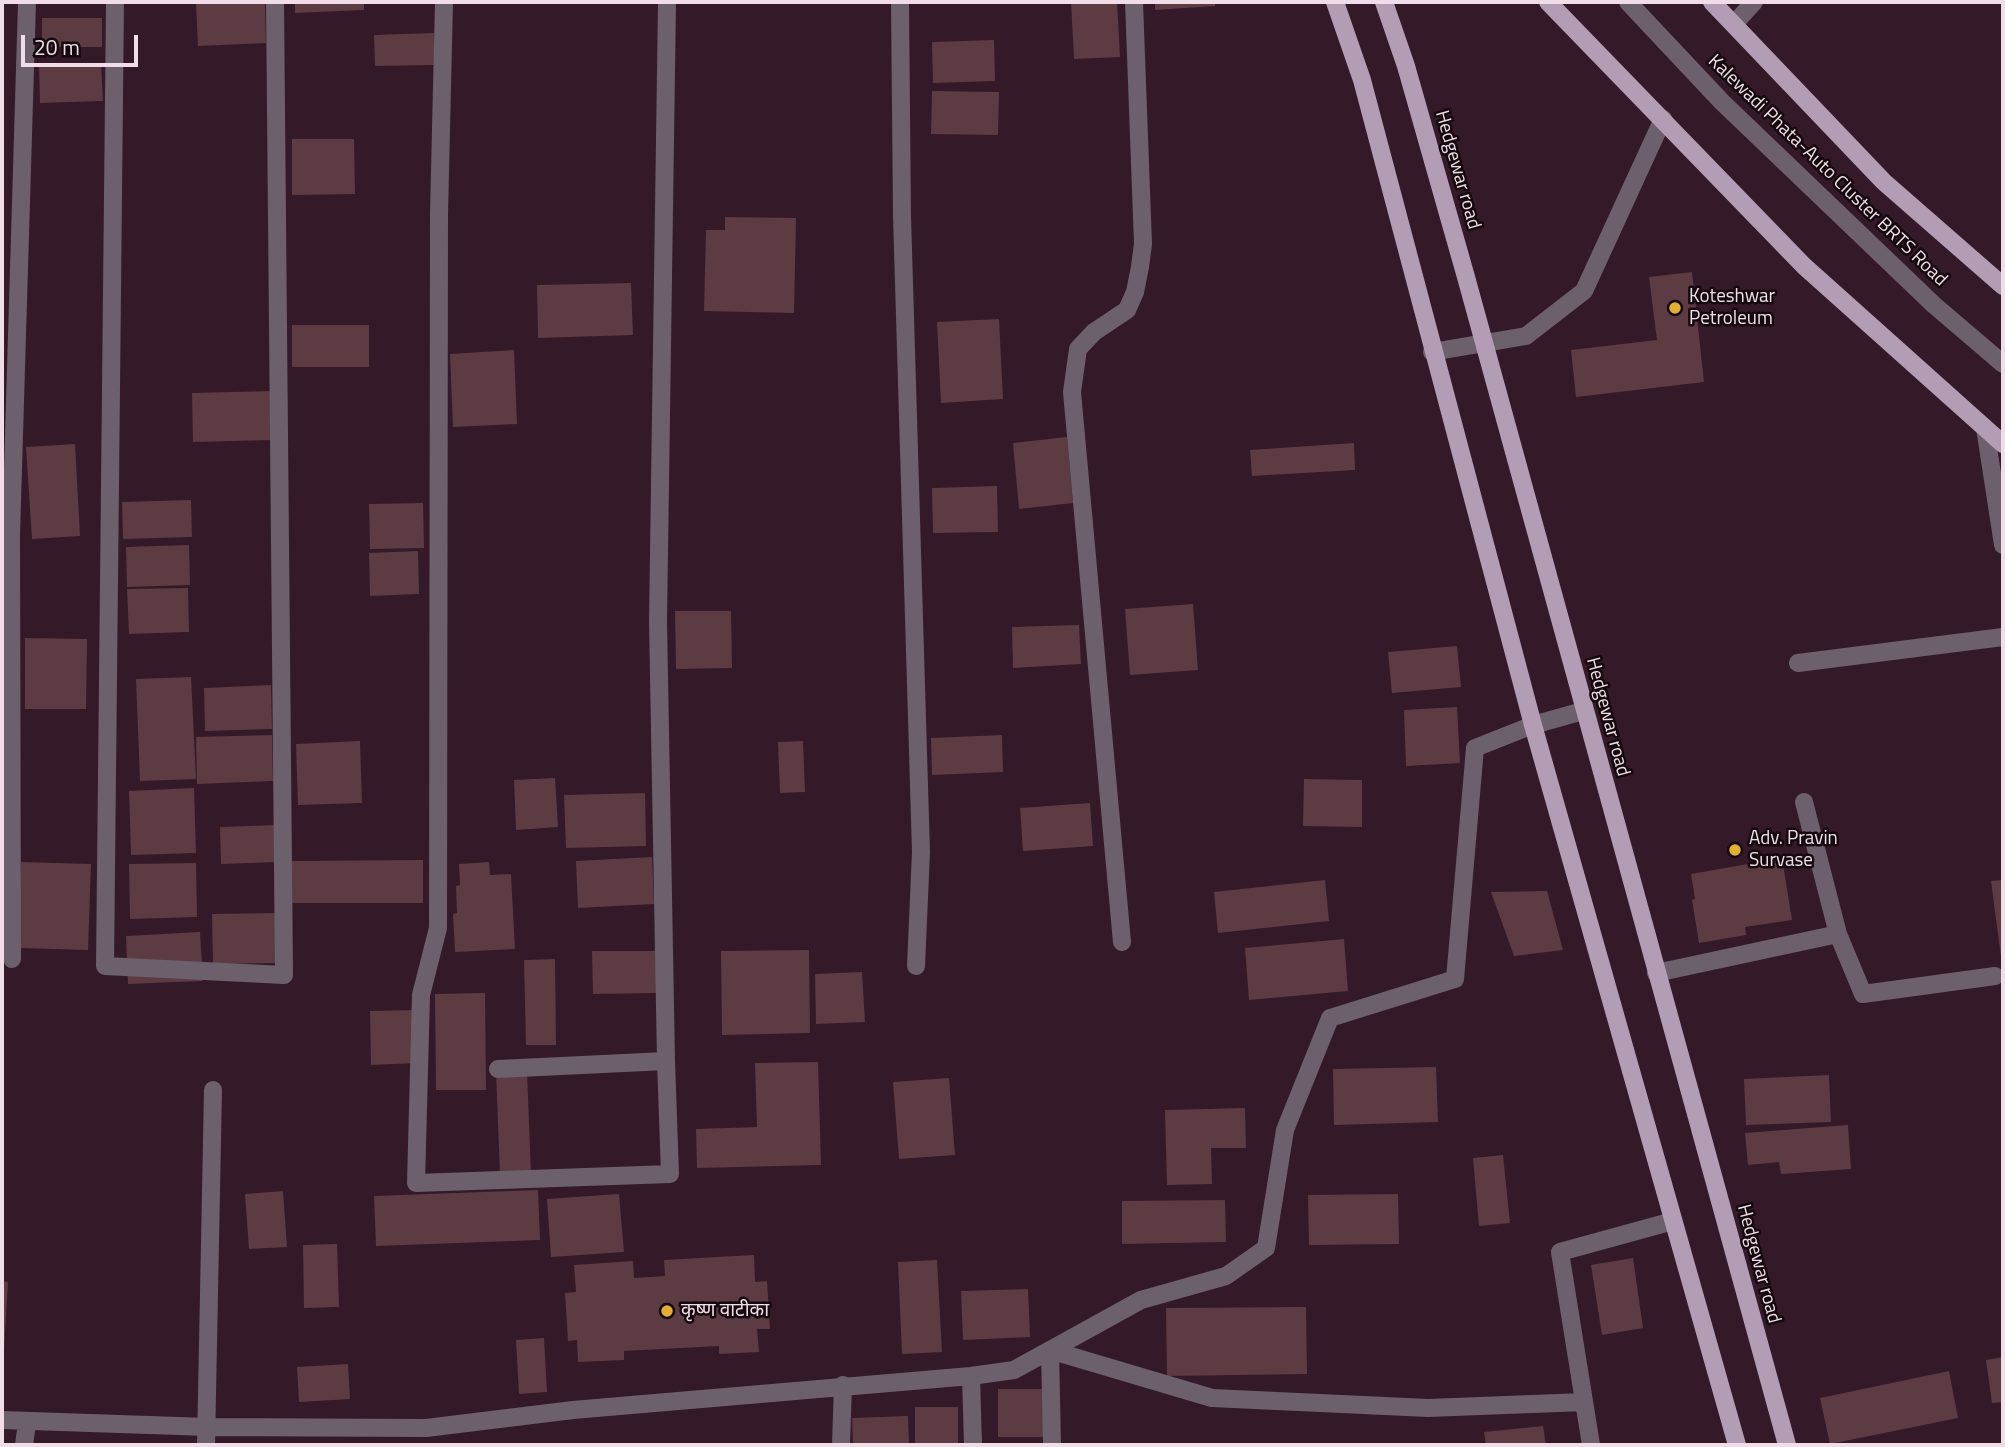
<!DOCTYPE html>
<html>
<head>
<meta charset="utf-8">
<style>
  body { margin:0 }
  #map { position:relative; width:2005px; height:1447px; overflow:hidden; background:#341929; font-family:"Titillium Web",sans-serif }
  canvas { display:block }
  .frame { position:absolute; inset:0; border:4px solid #f0dde7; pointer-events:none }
  .scale { position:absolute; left:21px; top:35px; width:117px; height:32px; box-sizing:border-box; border:4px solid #f0dde7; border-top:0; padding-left:9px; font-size:21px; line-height:24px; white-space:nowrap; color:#f0dde7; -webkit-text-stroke:5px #14090f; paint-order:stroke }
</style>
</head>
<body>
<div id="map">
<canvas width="2005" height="1447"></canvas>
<div class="frame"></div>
<div class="scale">20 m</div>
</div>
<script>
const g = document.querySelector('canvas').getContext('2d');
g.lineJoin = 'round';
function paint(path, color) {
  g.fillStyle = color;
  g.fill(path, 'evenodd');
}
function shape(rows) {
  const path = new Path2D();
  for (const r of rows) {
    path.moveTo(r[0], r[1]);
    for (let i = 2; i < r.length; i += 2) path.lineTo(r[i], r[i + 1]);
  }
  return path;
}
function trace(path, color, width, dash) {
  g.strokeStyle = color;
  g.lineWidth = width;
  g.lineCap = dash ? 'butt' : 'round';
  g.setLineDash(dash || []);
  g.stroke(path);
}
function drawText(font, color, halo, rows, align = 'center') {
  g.font = font + ' "Titillium Web","Noto Sans Devanagari",sans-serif';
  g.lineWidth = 5;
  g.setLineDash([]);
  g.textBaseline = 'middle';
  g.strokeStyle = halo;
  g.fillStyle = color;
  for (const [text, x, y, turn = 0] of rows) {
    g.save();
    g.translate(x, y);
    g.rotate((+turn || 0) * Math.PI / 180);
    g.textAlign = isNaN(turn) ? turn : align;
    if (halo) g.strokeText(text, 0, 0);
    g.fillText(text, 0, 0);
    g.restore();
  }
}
paint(shape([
  [265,2,266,43,198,46,196,3],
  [295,2,364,2,364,10,295,13],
  [1071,2,1117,2,1120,57,1074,59],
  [1155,2,1215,2,1215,6,1155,10],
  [42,18,102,18,102,47,42,47],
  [434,33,435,65,375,66,374,35],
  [994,40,995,81,933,83,932,42],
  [101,63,103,101,40,103,39,65],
  [932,91,999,92,998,135,931,134],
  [292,139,354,139,355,194,292,195],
  [725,217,796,218,794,313,704,311,706,230,725,230],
  [1692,272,1704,382,1576,397,1571,350,1657,340,1649,277],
  [631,283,633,335,538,338,537,285],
  [999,319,1003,399,941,403,937,322],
  [292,325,369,325,369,367,292,367],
  [514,350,517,424,453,427,450,354],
  [272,391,273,440,193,442,192,393],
  [1067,437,1073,503,1019,509,1013,443],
  [1354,443,1355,470,1252,476,1250,450],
  [75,444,80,536,32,539,26,447],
  [997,486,998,532,933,533,932,488],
  [191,500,192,537,123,539,122,502],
  [423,503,424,548,370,549,369,504],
  [189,545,190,585,127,587,126,547],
  [418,551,419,594,370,596,369,553],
  [188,588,189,632,129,634,127,589],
  [1193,604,1198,670,1130,675,1125,609],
  [675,611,731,611,732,668,676,669],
  [1079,625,1081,664,1013,668,1012,627],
  [25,638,87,639,86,709,25,709],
  [1457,646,1461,687,1392,693,1388,652],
  [191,677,196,779,140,781,136,679],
  [271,685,272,729,205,731,204,688],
  [1457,707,1460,763,1406,766,1404,710],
  [272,735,273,781,197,784,196,737],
  [1002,735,1003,772,932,775,931,738],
  [360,741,362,803,298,805,296,744],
  [803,741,805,792,780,793,778,742],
  [555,778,558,827,516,830,514,780],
  [1304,779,1362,780,1362,827,1303,826],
  [194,788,196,853,131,855,129,791],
  [645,793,646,846,566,848,564,795],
  [1090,803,1093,846,1023,851,1020,808],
  [277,825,278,862,221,864,220,827],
  [652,857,654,904,578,908,576,861],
  [1782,858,1792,920,1745,927,1746,935,1699,943,1692,900,1695,899,1691,874],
  [423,860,423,903,292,903,292,861],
  [21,862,91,864,88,950,18,948],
  [489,862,490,875,511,874,515,949,455,952,453,914,457,913,456,886,460,885,459,864],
  [196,863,197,917,130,919,129,864],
  [1325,880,1329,921,1218,933,1214,892],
  [2003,880,2003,957,2001,957,1991,881],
  [1547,891,1563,950,1514,956,1491,892],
  [2,900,10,900,9,953,2,952],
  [278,913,278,963,213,964,212,914],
  [200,932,203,981,128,984,126,936],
  [1344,939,1348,991,1249,1000,1245,948],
  [809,950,810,1033,722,1035,721,951],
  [592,951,659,951,659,993,593,994],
  [555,959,556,1045,526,1045,524,960],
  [862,972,865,1022,816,1024,815,974],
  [485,993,486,1090,436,1090,435,994],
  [414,1010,417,1063,371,1065,370,1011],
  [818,1062,821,1165,697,1168,696,1129,757,1127,755,1063],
  [1436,1067,1438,1122,1334,1125,1333,1069],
  [527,1071,531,1174,500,1175,496,1072],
  [1829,1075,1831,1122,1746,1125,1744,1079],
  [949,1078,955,1155,899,1159,893,1082],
  [1245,1108,1246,1148,1211,1148,1212,1184,1167,1185,1165,1110],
  [1848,1125,1851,1169,1781,1174,1779,1162,1748,1165,1745,1133],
  [1503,1155,1510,1223,1479,1226,1473,1158],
  [538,1190,540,1240,376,1246,374,1196],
  [283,1191,287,1247,249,1249,245,1194],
  [619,1194,624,1252,551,1257,547,1199],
  [1398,1194,1399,1244,1309,1245,1308,1195],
  [1225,1200,1226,1242,1122,1244,1122,1201],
  [337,1244,339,1307,304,1308,303,1245],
  [754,1255,755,1282,767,1281,770,1329,757,1329,759,1352,719,1354,719,1346,624,1351,624,1360,578,1362,577,1340,568,1341,565,1293,576,1292,574,1265,633,1261,634,1278,665,1276,664,1260],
  [1633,1258,1643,1328,1602,1335,1591,1265],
  [937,1260,942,1352,902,1354,898,1262],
  [2,1281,8,1282,4,1351,2,1351],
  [1028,1289,1030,1337,963,1340,961,1291],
  [1306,1307,1307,1374,1167,1376,1166,1308],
  [544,1338,547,1392,519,1394,516,1340],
  [2003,1357,2003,1402,1992,1403,1986,1360],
  [348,1364,350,1399,299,1402,297,1367],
  [1949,1371,1958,1418,1830,1444,1820,1398],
  [998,1389,1043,1389,1044,1437,998,1437],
  [915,1407,958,1407,958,1445,915,1445],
  [908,1416,909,1445,853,1445,852,1418],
  [1543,1426,1546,1445,1486,1445,1484,1432]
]), '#5c3b42');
trace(shape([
  [115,2,105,966,284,975,275,2],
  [444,2,439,214,438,928,421,995,416,1183,670,1174,666,1061],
  [900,2,902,216,921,852,916,966],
  [1628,2,1722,102,1934,305,2003,364],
  [1734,24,1754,2],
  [1432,352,1526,336,1584,291,1663,119],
  [1985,428,2003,545],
  [1798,663,2003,637],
  [1804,802,1838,934,1863,994,1995,976],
  [1122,942,1072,392,1078,349,1094,332,1127,310,1135,292,1140,267,1143,244,1134,2],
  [12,959,11,535,27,2],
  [1656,973,1838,934],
  [498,1069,666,1061,658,621,667,2],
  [971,1376,973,1445],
  [2,1420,208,1427,426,1428,573,1410,971,1376,1014,1370,1141,1300,1226,1276,1266,1248,1285,1130,1330,1018,1455,979,1475,748,1533,725,1583,711],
  [24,1445,27,1423],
  [206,1445,213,1090],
  [841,1445,843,1385],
  [1052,1445,1050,1350,1212,1398,1428,1408,1584,1402],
  [1591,1445,1560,1252,1673,1221]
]), '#6b606b', 18);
trace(shape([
  [1335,2,1362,80,1533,725,1737,1445],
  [1384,2,1406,66,1466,277,1787,1445],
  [1548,2,1804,266,2003,444],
  [1712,2,1884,182,2003,286]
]), '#b39db4', 18);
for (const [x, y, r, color] of [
  [1675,308,7,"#e2af34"],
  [1735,850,7,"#e2af34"],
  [667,1311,7,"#e2af34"]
]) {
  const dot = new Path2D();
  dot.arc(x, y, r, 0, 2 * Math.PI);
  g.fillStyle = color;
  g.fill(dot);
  trace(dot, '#14090f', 2.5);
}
drawText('19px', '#f0dde7', '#14090f', [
  ["Hedgewar road",1457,170,74],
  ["Kalewadi Phata-Auto Cluster BRTS Road",1827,171,44],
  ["Hedgewar road",1607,717,75],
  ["Hedgewar road",1758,1264,75]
]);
drawText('19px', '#f0dde7', '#14090f', [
  ["Koteshwar",1689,297],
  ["Petroleum",1689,319],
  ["Adv. Pravin",1749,839],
  ["Survase",1749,861],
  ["कृष्ण वाटीका",681,1311]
], 'left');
</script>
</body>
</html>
